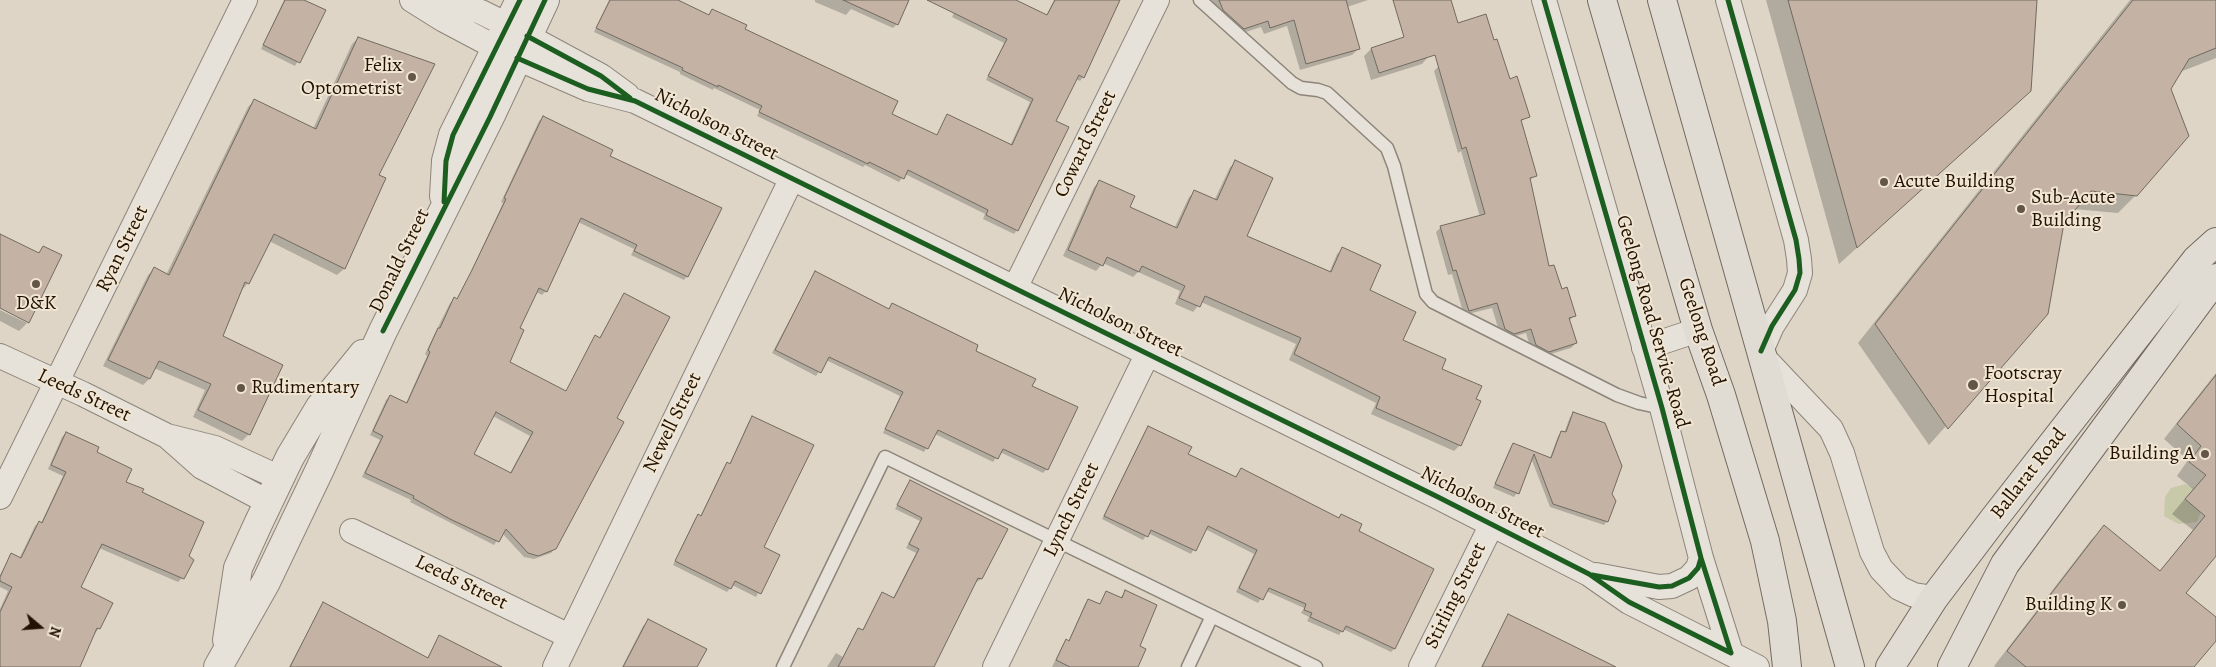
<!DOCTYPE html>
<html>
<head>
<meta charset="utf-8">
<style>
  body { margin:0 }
  #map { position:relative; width:2216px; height:667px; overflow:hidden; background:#ded5c6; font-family:Alegreya,serif }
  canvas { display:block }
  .north { position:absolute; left:15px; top:602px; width:50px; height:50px; -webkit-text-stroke:4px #f0e6d3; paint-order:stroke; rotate:108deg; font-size:14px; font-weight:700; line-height:20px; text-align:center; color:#231201 }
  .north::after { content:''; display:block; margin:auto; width:18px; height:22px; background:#231201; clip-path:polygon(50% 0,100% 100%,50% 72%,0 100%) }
</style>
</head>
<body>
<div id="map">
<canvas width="2216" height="667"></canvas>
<div class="north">N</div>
</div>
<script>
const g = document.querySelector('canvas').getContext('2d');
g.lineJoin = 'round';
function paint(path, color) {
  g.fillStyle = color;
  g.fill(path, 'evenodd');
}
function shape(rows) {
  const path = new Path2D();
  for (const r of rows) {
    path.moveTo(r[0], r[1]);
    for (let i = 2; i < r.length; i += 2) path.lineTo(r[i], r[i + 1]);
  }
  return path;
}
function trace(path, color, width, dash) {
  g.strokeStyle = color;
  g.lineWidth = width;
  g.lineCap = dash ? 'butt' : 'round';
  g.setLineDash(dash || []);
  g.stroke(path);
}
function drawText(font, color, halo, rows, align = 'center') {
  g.font = font + ' Alegreya,serif';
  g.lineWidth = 4;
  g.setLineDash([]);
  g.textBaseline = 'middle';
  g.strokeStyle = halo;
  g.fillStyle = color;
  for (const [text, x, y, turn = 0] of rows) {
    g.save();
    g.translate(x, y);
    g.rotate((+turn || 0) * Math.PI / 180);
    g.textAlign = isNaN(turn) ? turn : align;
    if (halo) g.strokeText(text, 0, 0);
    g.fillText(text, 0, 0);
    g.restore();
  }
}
paint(shape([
  [2185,484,2194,488,2185,499,2201,512,2197,522,2178,524,2164,516,2165,497,2171,488]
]), '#c7c9a9');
paint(shape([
  [284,0,301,0,325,10,295,66,261,49],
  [609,0,675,0,708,16,712,10,890,115,936,136,948,115,1010,146,1030,102,986,80,1004,43,952,17,960,0,1014,0,1046,16,1054,0,1120,0,1083,77,1080,81,1076,79,1054,122,1017,230,1014,234,983,219,985,214,905,174,899,182,865,165,863,167,757,116,760,110,714,88,713,90,680,74,680,72,594,32],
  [815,0,908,0,897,24,893,28,851,9,846,15,815,2],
  [1212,0,1368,0,1347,7,1358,49,1352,55,1300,70,1287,26,1264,34,1261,27,1237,35,1210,2],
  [1766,0,2036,0,2030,91,1839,264],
  [2130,0,2216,0,2216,58,2180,72,2170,89,2136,195,2118,213,2074,209,2062,222,2047,313,1929,445,1858,343],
  [358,38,378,176,385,179,344,269,337,275,269,241,248,283,242,290,221,337,249,434,242,441,193,417,205,390,154,368,149,379,143,385,103,366,148,275,154,269,166,275,248,107,254,101,313,129,352,44],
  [1371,49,1429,56,1422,64,1371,80,1364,56],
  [1438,67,1509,80,1529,116,1520,122,1535,176,1530,180,1549,268,1574,316,1569,321,1576,343,1571,348,1544,356,1531,350,1526,333,1509,338,1500,334,1492,308,1464,315,1452,274,1448,275,1436,232,1441,227,1480,217,1461,151,1458,153,1434,71],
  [543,117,609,157,687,276,684,280,631,255,634,249,578,222,546,291,542,295,536,292,519,329,509,362,565,398,624,295,615,419,555,548,551,553,534,559,524,557,502,533,494,545,410,502,411,500,362,477,380,440,370,435,386,400,390,396,406,403,427,356,425,354,435,333,450,303,454,299,456,300,468,278,503,203,501,202,539,121],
  [493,416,530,436,510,473,472,455],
  [1236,162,1245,236,1329,273,1337,254,1343,249,1401,341,1440,369,1460,445,1454,451,1371,414,1376,403,1289,360,1296,344,1201,302,1193,312,1175,304,1180,291,1138,272,1133,277,1103,263,1096,271,1063,256,1094,187,1099,182,1128,208,1174,229,1189,197,1195,192,1214,201,1230,167],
  [0,235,37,254,43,248,28,322,19,331,0,321,0,310,27,323,27,320,0,307],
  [815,272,888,309,892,305,1031,387,1076,408,1047,469,1043,473,1000,452,993,462,935,434,924,452,883,433,900,396,826,360,816,376,772,353],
  [2216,373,2216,554,2184,593,2216,619,2216,639,2193,667,1995,667,1994,666,2091,540,2104,527,2159,572,2193,530,2172,514,2193,489,2177,476,2188,460,2164,439],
  [1574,414,1607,521,1604,525,1550,507,1531,458,1517,493,1514,497,1493,488,1510,448,1514,444,1550,458,1558,436,1562,432,1564,433,1570,417],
  [753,418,762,547,778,555,756,597,732,585,727,592,673,565,695,519,700,517,724,467,729,465,749,421],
  [1148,428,1187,455,1235,477,1241,469,1337,519,1341,515,1357,531,1433,570,1394,649,1391,652,1343,629,1339,635,1307,621,1309,617,1301,613,1304,608,1266,591,1258,603,1236,592,1254,554,1205,529,1191,554,1148,533,1143,540,1102,519,1145,431],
  [66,433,95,453,124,482,188,556,182,578,178,582,99,548,80,588,99,628,70,667,0,667,0,609,8,591,0,587,0,575,11,555,19,559,35,526,39,522,41,523,63,476,48,469,62,437],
  [910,482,981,579,977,582,975,581,934,667,827,667,836,653,843,657,855,633,858,629,862,631,879,597,882,593,893,598,916,553,906,548,920,521,895,509],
  [1107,592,1120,598,1125,592,1138,646,1136,667,1052,667,1063,644,1068,642,1085,604,1088,600,1099,605],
  [323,604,427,658,440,637,500,667,289,667],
  [1509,615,1592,667,1481,667],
  [649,620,696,667,622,667,643,626]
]), '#0003');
const building = shape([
  [285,0,304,0,326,10,300,63,263,45,285,0],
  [610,0,678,0,709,15,712,9,747,25,745,29,898,101,892,114,937,135,947,114,1012,145,1033,99,988,76,1007,39,927,0,1016,0,1047,15,1055,0,1120,0,1084,78,1079,75,1056,121,1069,127,1018,231,986,215,988,210,908,170,904,179,869,162,868,164,759,112,762,106,718,85,718,87,682,70,683,68,596,28,610,0],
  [843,0,909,0,898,25,843,0],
  [1219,0,1346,0,1360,49,1306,64,1294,20,1270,28,1268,21,1244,29,1223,10,1219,0],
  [1393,0,1451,0,1458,23,1486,14,1494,40,1497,39,1510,79,1517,76,1530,117,1521,120,1537,176,1530,178,1549,266,1554,265,1562,289,1567,287,1576,316,1569,318,1577,343,1549,352,1536,345,1531,329,1514,334,1505,329,1497,303,1469,311,1456,270,1453,271,1440,226,1485,214,1466,147,1462,149,1435,55,1379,73,1371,48,1404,37,1393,0],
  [1788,0,2037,0,2031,91,1857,248,1788,0],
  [2133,0,2216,0,2216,48,2189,59,2171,89,2189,136,2137,196,2091,191,2064,223,2048,314,1948,429,1875,324,2133,0],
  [358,37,435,64,379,175,386,178,345,269,274,234,249,284,245,282,223,336,283,365,250,435,198,410,211,384,159,361,150,379,108,360,154,267,169,275,254,99,316,129,358,37],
  [543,116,613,150,610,156,722,208,688,277,634,251,637,245,581,218,547,292,539,288,520,328,524,330,510,362,566,391,595,335,600,338,624,293,670,317,617,418,624,422,556,549,538,556,528,553,506,529,499,542,450,519,413,498,414,496,365,473,383,436,373,431,390,395,407,403,430,352,428,350,438,328,440,328,454,297,457,299,471,272,506,199,504,198,543,116],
  [496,412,533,432,511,473,474,454,496,412],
  [1235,160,1273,178,1247,236,1331,272,1342,247,1381,265,1370,290,1416,312,1403,340,1446,359,1442,369,1482,386,1476,399,1481,401,1461,446,1376,408,1380,397,1294,354,1301,338,1205,296,1200,307,1179,298,1185,286,1142,266,1139,272,1107,257,1103,266,1068,250,1099,180,1135,196,1130,207,1177,228,1194,190,1217,200,1235,160],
  [0,234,39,253,43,246,62,255,29,323,0,308,0,234],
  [815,271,889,309,892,303,978,345,976,351,1036,379,1032,386,1078,407,1048,470,1003,449,998,459,938,430,928,449,885,429,903,392,829,357,821,373,775,350,815,271],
  [2216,375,2216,556,2186,593,2216,617,2216,641,2194,667,2026,667,2007,651,2104,525,2160,571,2205,516,2185,499,2206,475,2189,462,2201,446,2177,424,2216,375],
  [1573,412,1605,423,1622,466,1612,494,1616,501,1608,522,1553,504,1534,454,1519,494,1495,484,1513,443,1551,458,1561,431,1566,432,1573,412],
  [752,416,814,445,764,547,780,555,761,594,735,581,731,589,675,561,698,514,701,516,727,462,730,464,752,416],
  [1148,426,1192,447,1188,454,1236,477,1241,468,1339,518,1341,514,1362,524,1359,531,1434,569,1395,649,1346,626,1343,632,1310,617,1312,613,1304,610,1306,604,1269,588,1263,600,1239,588,1257,550,1208,526,1196,551,1151,530,1148,537,1104,516,1148,426],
  [66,432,99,447,97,452,132,469,126,482,144,489,142,492,204,522,189,556,194,560,184,579,102,544,81,587,113,603,100,629,97,628,80,667,0,667,0,612,12,587,0,581,0,577,11,553,21,558,39,521,42,523,66,472,51,465,66,432],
  [910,480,1008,529,982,579,978,578,934,667,838,667,858,628,863,630,882,592,894,598,919,549,909,544,922,518,897,505,910,480],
  [1125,590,1157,605,1140,646,1146,649,1138,667,1070,667,1056,660,1066,639,1069,641,1088,599,1100,604,1106,591,1122,598,1125,590],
  [323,602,428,658,439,635,502,667,290,667,323,602],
  [1508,614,1549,634,1616,667,1482,667,1508,614],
  [648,619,707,649,697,667,623,667,648,619]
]);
paint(building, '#c4b3a4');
trace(building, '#716a60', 1);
const service = shape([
  [1200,0,1292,83,1301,88,1318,90,1327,93,1387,148,1394,166,1426,294,1433,302,1617,395,1639,403,1662,408],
  [783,667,885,457,1316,667],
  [1188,667,1212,616]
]);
const minor = shape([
  [412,0,444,20,495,47],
  [446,0,481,12,507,25],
  [1544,0,1662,408,1701,558,1731,653],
  [1728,0,1796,240,1799,259,1800,273,1795,290,1772,326,1761,351],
  [527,36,601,76,627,95],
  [517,58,588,89,635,101,731,148,1438,497,1589,574,1629,602,1757,667],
  [1015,288,1157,0],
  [1644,348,1698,330],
  [0,356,83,394,167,436,215,448,280,478],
  [1763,357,1831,429,1842,453,1872,552,1881,569,1899,588,1914,595,1934,598],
  [167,436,202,467,268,502],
  [0,497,245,0],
  [352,531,569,636],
  [1596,575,1659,587,1672,586,1689,578,1698,568,1701,558],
  [555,667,791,180],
  [995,667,1148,353],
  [1421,667,1491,526]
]);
const tertiary = shape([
  [444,196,446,161,453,135,520,0],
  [227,640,238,568,258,524,290,457,320,407,363,354],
  [218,667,266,582,320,469,383,331,490,117,545,0]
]);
const trunk = shape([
  [1602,0,1698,330,1721,395,1765,541,1782,621,1787,667],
  [1662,0,1850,667],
  [1890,667,1934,598,1993,520,2196,260,2216,242],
  [1952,667,2005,564,2216,278]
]);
trace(service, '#8c857a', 15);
trace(minor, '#8c857a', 26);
trace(tertiary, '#8c857a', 30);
trace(trunk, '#716a60', 30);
trace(service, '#e6e1d9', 12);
trace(minor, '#e6e1d9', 24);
trace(tertiary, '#e6e1d9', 28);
trace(trunk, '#e1dcd3', 28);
trace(shape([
  [1544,0,1662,408,1701,558,1731,653],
  [1728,0,1796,240,1799,259,1800,273,1795,290,1772,326,1761,351],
  [527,36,601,76,630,98],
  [517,58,588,89,635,101,1438,497,1589,574,1629,602,1731,653],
  [444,202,446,161,453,135,520,0],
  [383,331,490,117,545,0],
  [1592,575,1659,587,1672,586,1689,578,1698,568,1701,558]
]), '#1b5e20', 5);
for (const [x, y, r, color] of [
  [412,77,5,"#645646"],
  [1884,182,5,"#645646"],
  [2021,209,5,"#645646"],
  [36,284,5,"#645646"],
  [1973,385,6,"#645646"],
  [241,388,5,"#645646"],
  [2205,454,5,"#645646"],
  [2122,605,5,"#645646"]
]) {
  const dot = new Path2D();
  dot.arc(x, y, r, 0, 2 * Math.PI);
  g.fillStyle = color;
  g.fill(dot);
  trace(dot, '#f0e6d3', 2);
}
drawText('20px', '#231201', '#f0e6d3', [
  ["Felix",402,66,"right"],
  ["Optometrist",402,89,"right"],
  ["Acute Building",1894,182],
  ["Sub-Acute",2031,198],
  ["Building",2031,221],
  ["D&K",36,304,"center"],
  ["Footscray",1984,374],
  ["Hospital",1984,397],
  ["Rudimentary",251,388],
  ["Building A",2195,454,"right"],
  ["Building K",2112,605,"right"]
], 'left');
drawText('20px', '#231201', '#f0e6d3', [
  ["Nicholson Street",716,125,27],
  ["Coward Street",1086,144,-64],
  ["Ryan Street",123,249,-64],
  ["Donald Street",400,261,-64],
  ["Geelong Road Service Road",1652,322,74],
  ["Nicholson Street",1120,323,26],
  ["Geelong Road",1701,332,72],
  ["Leeds Street",84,396,25],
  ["Newell Street",673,423,-64],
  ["Ballarat Road",2029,474,-52],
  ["Nicholson Street",1482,503,27],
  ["Lynch Street",1072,510,-64],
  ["Leeds Street",461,583,26],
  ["Stirling Street",1456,596,-64]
]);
</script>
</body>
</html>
